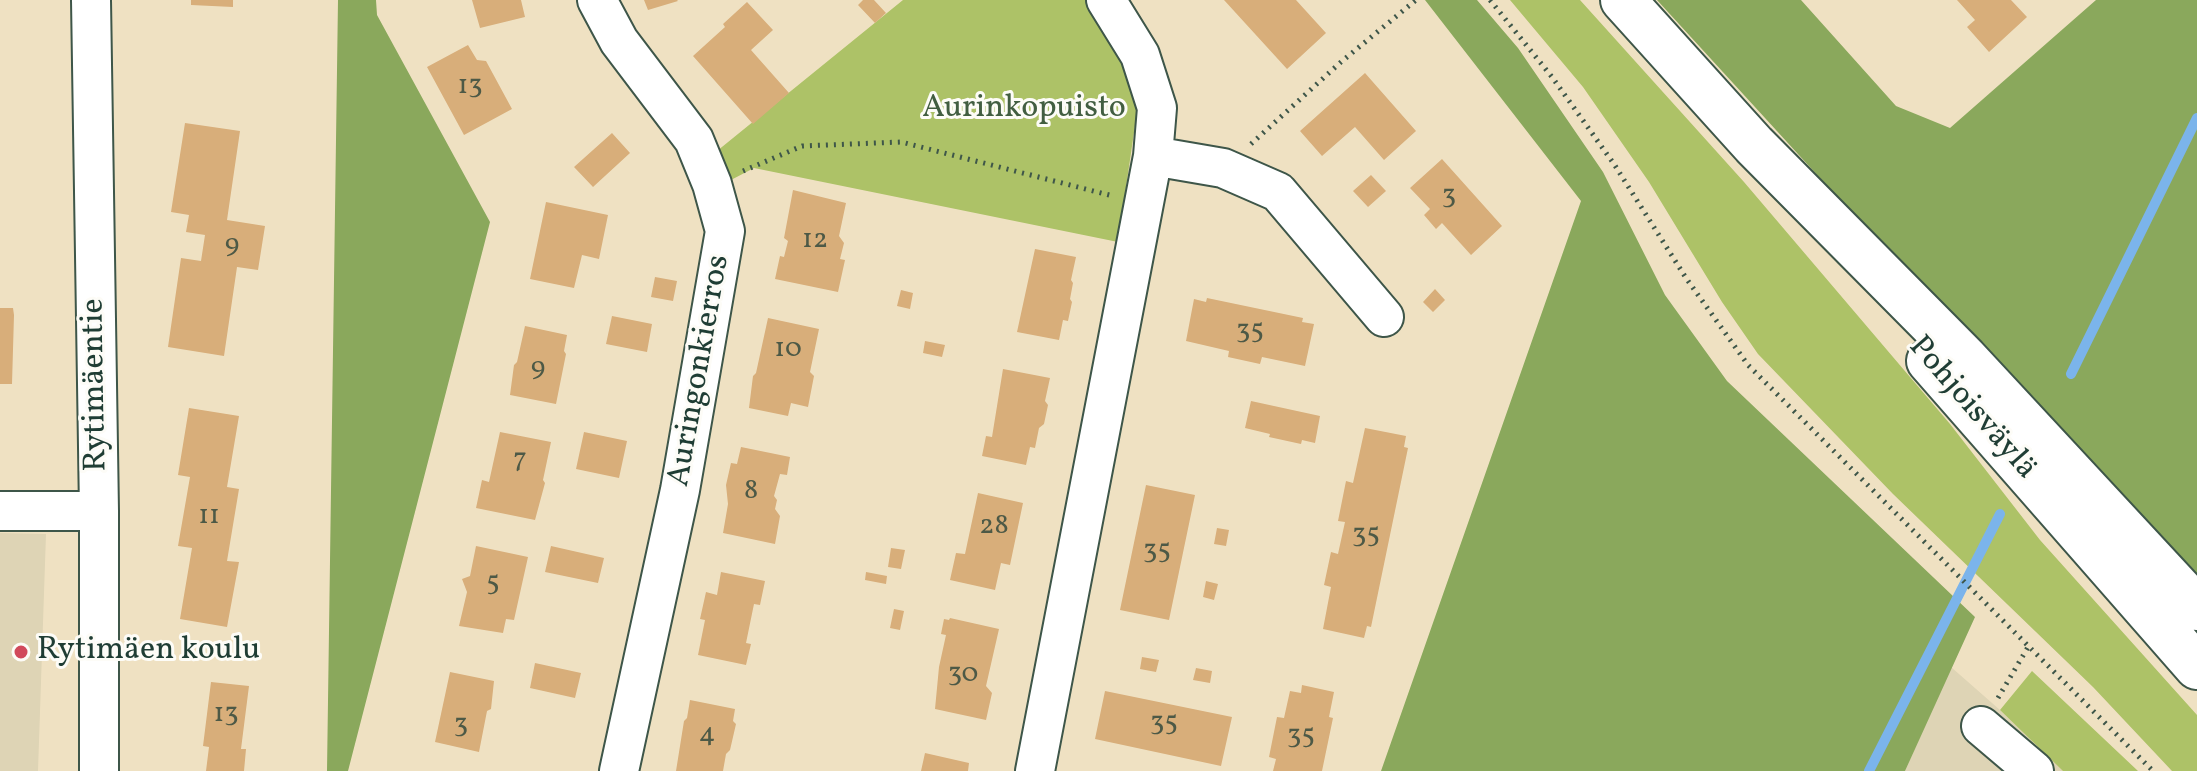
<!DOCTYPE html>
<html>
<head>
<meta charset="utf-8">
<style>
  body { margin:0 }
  canvas { display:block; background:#efe1c2 }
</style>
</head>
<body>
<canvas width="2197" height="771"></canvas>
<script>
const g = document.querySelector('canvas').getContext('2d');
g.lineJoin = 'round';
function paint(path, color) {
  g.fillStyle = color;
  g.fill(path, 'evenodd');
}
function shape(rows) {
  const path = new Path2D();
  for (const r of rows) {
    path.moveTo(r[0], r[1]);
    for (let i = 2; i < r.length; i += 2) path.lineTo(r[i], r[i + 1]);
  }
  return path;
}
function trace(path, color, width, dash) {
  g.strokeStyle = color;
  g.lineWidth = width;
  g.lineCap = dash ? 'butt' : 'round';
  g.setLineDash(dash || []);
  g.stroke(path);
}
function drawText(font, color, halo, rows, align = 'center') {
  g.font = font + ' Vollkorn,serif';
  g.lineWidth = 6;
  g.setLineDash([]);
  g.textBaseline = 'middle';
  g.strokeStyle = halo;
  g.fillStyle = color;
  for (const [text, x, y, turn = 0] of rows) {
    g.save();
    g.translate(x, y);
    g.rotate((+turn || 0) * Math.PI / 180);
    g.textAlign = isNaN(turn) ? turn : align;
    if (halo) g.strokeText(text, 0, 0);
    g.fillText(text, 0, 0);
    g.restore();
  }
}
paint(shape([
  [0,533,46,534,38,771,0,771],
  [1951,667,2000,710,2063,771,1905,771]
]), '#ded4b5');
paint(shape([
  [903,0,1093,0,1126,60,1138,105,1118,242,754,168,729,181,717,151],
  [1510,0,1580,0,1744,182,1950,424,2040,540,2197,715,2197,771,2172,771,2093,687,1893,494,1758,354,1722,302,1649,182,1583,87],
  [2032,671,2138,771,2063,771,2000,710]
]), '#adc267');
paint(shape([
  [338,0,376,0,377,15,490,222,348,771,327,771],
  [1425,0,1477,0,1518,48,1603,172,1665,295,1727,381,1975,617,1905,771,1381,771,1581,201],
  [1657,0,1801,0,1896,106,1950,128,2096,0,2197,0,2197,582,1938,307]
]), '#8aa85c');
trace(shape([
  [2071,374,2197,118],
  [1869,771,2000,514]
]), '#7bb4eb', 10);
paint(shape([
  [191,0,233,0,233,7,191,5],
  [472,0,521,0,525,17,480,28],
  [644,0,677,0,678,1,648,10],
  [863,0,874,0,886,13,875,23,858,5],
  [1224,0,1296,0,1326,33,1287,69],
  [1957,0,2011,0,2027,17,1989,52,1967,27,1975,20],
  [747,2,773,30,751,50,789,93,753,124,693,56,725,27,723,24],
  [468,45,477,60,486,61,512,109,464,135,427,67],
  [1365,73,1416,131,1384,160,1355,127,1322,156,1300,131],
  [185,123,240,131,227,220,265,226,258,270,237,267,224,356,168,347,181,258,201,261,205,235,186,232,189,215,171,212],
  [612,133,630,153,593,187,574,167],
  [1442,159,1502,226,1471,255,1442,223,1436,229,1424,215,1430,209,1410,188],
  [1371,175,1386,191,1368,207,1353,191],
  [793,190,846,203,839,236,844,243,840,259,845,260,838,292,775,279,780,256,784,257,788,241,784,238],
  [546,202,608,215,599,259,582,255,574,288,530,279],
  [1035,249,1076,257,1071,280,1073,283,1070,299,1072,302,1068,321,1063,320,1059,340,1017,332],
  [655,277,677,281,673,301,651,297],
  [1435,289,1445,300,1433,312,1423,302],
  [901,290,913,293,910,309,897,306],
  [1207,298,1303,318,1302,322,1314,324,1305,366,1262,357,1260,364,1228,357,1229,351,1186,341,1194,299,1206,302],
  [0,308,13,308,14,315,12,384,0,384],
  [612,316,652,324,647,352,606,344],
  [768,318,819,329,810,372,814,376,808,407,791,403,788,416,749,408,753,376,756,373],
  [525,326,567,335,564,351,566,354,556,404,510,395,514,365,517,362],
  [925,341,945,345,942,357,923,353],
  [1003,369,1050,378,1045,401,1048,405,1044,424,1039,428,1035,448,1030,447,1026,465,982,456,986,436,992,437],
  [1251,401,1320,416,1315,443,1302,440,1301,444,1269,437,1270,434,1245,428],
  [189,408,239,416,227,487,239,489,227,561,239,562,227,627,180,619,192,548,178,546,190,477,178,475],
  [1365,428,1406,436,1404,447,1408,448,1371,627,1367,626,1364,638,1323,629,1331,587,1324,585,1331,552,1338,554,1345,522,1338,521,1346,481,1353,483],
  [500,432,551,442,543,480,545,483,535,520,476,508,482,480,489,482],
  [584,432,627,441,619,478,576,469],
  [741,447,790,457,787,475,780,474,774,496,777,500,775,509,780,516,775,544,723,533,728,504,726,485,731,463,737,464],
  [1146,485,1195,495,1169,620,1120,610],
  [978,493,1023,503,1010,565,1001,563,995,590,950,580,956,553,965,554],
  [1217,528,1229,530,1226,546,1214,544],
  [476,546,528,557,514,620,506,619,503,633,459,626,467,592,462,579,470,576],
  [551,546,604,558,598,583,545,572],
  [891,548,905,550,901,569,888,567],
  [721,572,765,581,760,605,754,604,746,643,751,644,746,665,698,655,705,620,700,619,706,592,717,595],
  [866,572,887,576,886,584,865,580],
  [1206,581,1218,584,1214,600,1203,597],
  [894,609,904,611,900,630,890,628],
  [950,618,999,629,986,686,992,693,986,720,935,709,939,667,946,635,941,634,944,619,949,620],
  [1142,657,1159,660,1156,672,1140,669],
  [535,663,581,673,575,698,530,688],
  [1196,668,1212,671,1210,683,1193,680],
  [450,672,494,681,491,709,487,711,479,752,435,742],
  [211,682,249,686,241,749,246,749,244,771,206,771,209,747,203,746],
  [1302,685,1334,692,1329,717,1333,718,1322,771,1273,771,1276,759,1269,757,1277,717,1284,718,1290,691,1301,693],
  [1105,691,1232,717,1221,766,1095,739],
  [690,700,735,709,733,721,736,724,730,750,726,754,723,771,676,771,684,721,687,718],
  [925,753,969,763,968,771,921,771]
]), '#d8ae7a');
const minor = shape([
  [91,0,99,511,99,771],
  [597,0,619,41,694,140,712,184,725,231,680,490,619,771],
  [1153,156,1223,168,1278,192,1384,317],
  [0,511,99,511],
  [1981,726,2034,771],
  [1035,771,1153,156,1157,108,1140,55,1106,0]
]);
const major = shape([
  [1623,0,1754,145,1965,358,2197,608],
  [1929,361,2197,667]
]);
trace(minor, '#3e5649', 42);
trace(major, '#3e5649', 48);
trace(shape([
  [1490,0,1552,77,1614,164,1686,278,1748,365,2153,771],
  [1251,144,1341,62,1416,0],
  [743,171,802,146,901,142,1113,196],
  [1998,698,2028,647]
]), '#3e5649', 5, [2, 6]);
trace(minor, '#fff', 38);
trace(major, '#fff', 44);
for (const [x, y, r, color] of [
  [21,652,8,"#d1495b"]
]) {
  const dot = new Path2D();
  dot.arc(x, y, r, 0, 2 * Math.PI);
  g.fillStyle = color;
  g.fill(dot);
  trace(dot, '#fdfcf7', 3);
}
drawText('28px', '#4d5946', null, [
  ["13",470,88],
  ["3",1449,198],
  ["12",815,242],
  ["9",232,247],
  ["35",1250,333],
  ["10",788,351],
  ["9",538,370],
  ["7",520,461],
  ["8",751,493],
  ["11",209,518],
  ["28",994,528],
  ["35",1366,537],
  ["35",1157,553],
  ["5",493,585],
  ["30",963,676],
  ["13",226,716],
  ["35",1164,725],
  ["3",461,727],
  ["4",707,736],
  ["35",1301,738]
]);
drawText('32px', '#425e41', '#fdfcf7', [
  ["Aurinkopuisto",1024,110]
]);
drawText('32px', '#1f3d34', '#fdfcf7', [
  ["Auringonkierros",701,371,-80],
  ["Rytimäentie",97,385,-91],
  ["Pohjoisväylä",1971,409,49]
]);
drawText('32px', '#1f3d34', '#fdfcf7', [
  ["Rytimäen koulu",37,652]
], 'left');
</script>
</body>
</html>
